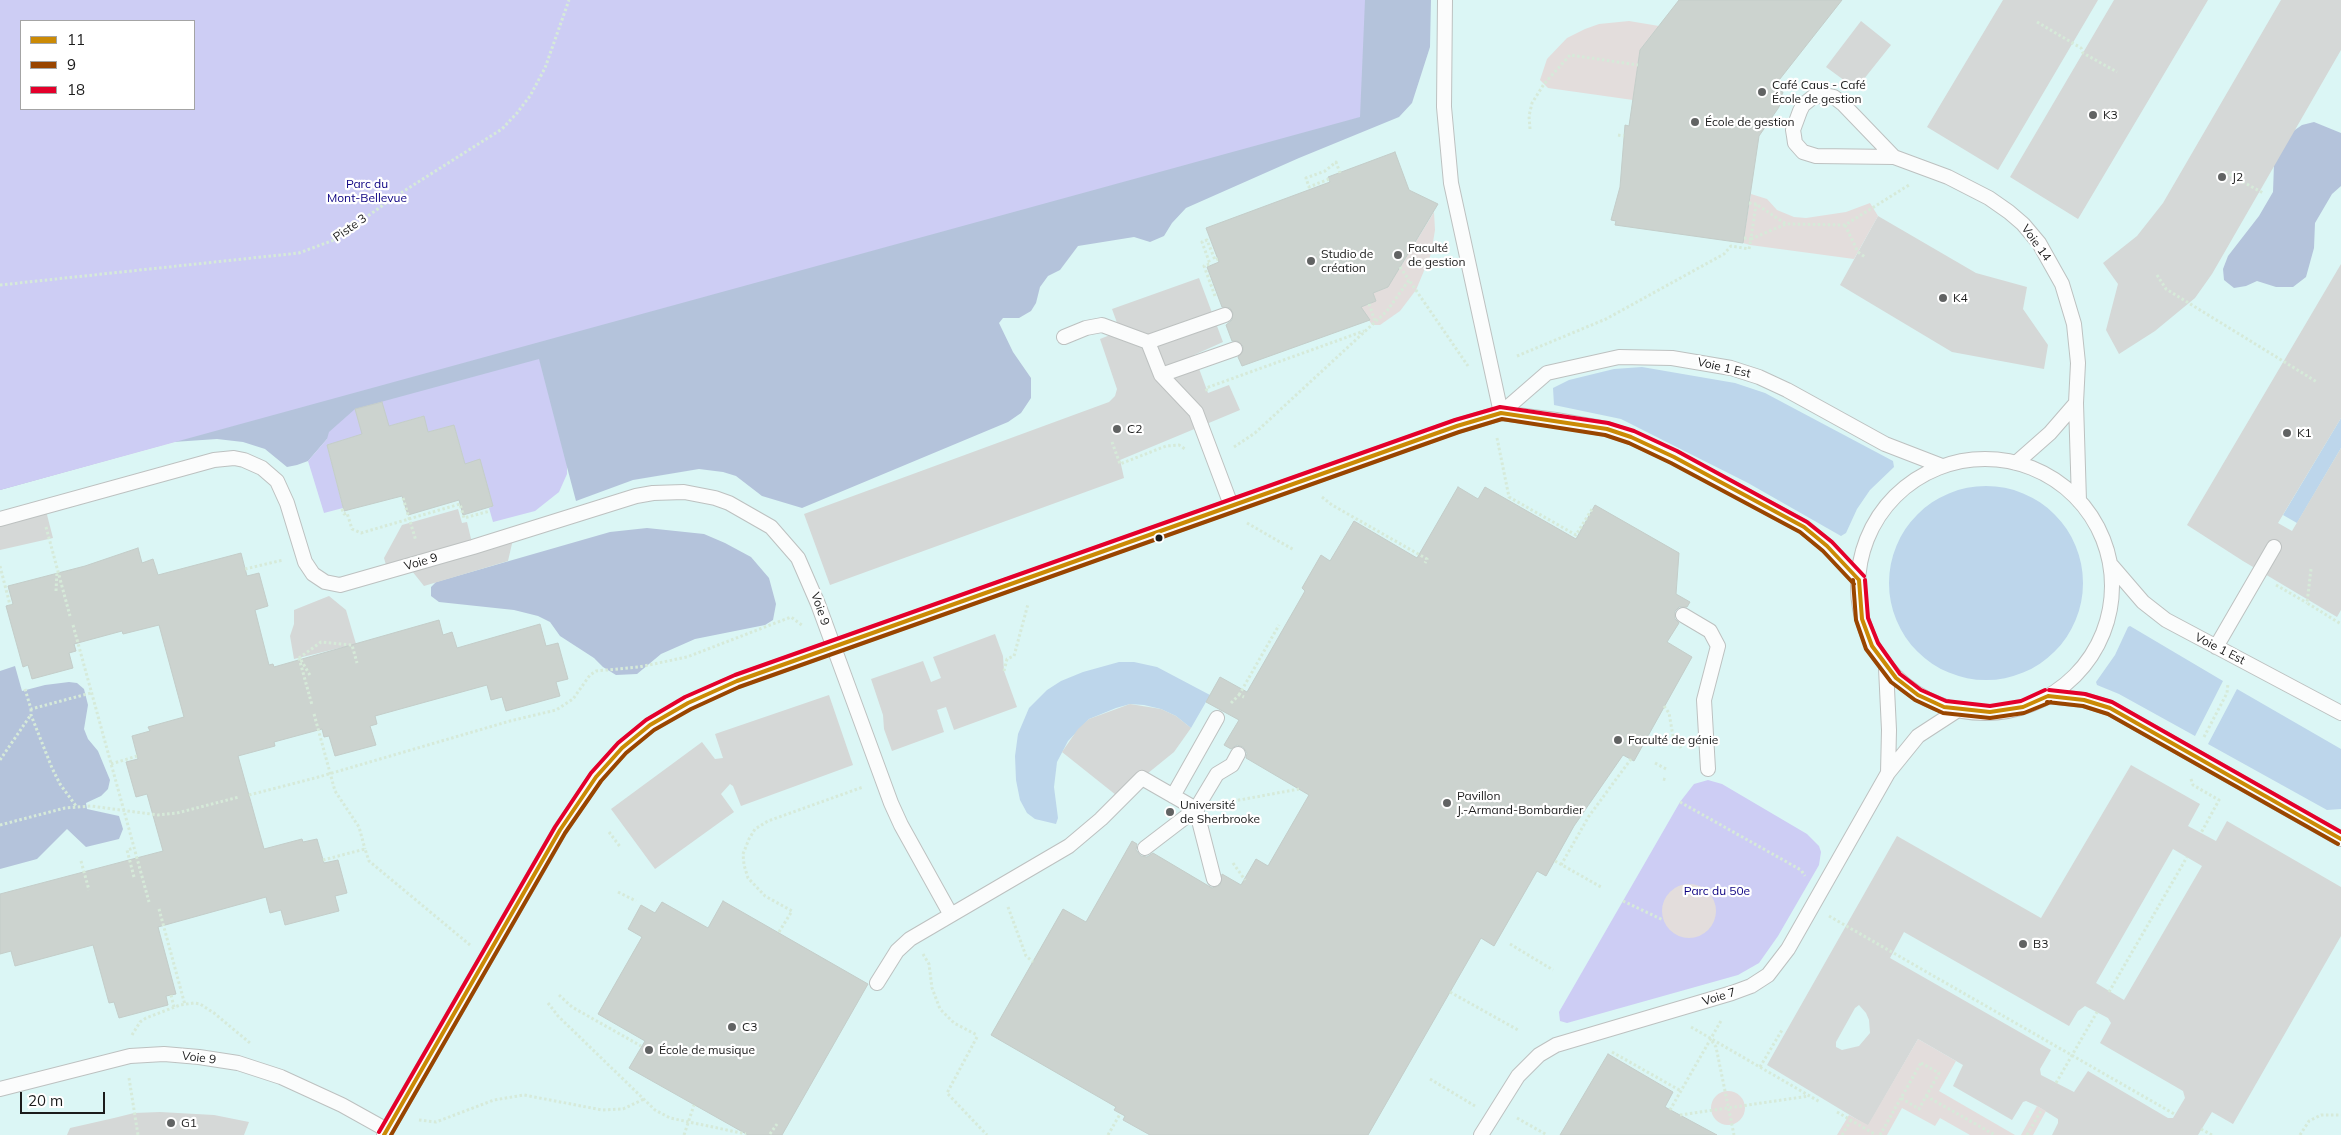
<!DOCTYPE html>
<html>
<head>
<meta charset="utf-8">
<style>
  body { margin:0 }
  #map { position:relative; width:2341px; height:1135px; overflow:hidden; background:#e2eae8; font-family:Mulish,sans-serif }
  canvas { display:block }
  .legend { position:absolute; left:20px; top:20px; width:175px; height:90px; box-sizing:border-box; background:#fff; border:1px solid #a4a4a4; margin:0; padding:6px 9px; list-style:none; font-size:15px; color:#1b1b1b }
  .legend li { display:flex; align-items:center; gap:10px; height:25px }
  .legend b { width:25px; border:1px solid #a4a4a4 }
  .scale { position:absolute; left:20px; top:1092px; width:85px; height:22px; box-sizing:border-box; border:2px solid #1b1b1b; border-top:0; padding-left:6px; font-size:15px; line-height:18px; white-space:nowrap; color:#1b1b1b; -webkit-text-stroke:4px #fff; paint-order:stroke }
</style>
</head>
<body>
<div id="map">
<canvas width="2341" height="1135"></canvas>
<ul class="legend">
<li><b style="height:6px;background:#cb8a05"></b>11</li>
<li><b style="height:6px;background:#994500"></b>9</li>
<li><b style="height:6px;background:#e4002b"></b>18</li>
</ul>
<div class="scale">20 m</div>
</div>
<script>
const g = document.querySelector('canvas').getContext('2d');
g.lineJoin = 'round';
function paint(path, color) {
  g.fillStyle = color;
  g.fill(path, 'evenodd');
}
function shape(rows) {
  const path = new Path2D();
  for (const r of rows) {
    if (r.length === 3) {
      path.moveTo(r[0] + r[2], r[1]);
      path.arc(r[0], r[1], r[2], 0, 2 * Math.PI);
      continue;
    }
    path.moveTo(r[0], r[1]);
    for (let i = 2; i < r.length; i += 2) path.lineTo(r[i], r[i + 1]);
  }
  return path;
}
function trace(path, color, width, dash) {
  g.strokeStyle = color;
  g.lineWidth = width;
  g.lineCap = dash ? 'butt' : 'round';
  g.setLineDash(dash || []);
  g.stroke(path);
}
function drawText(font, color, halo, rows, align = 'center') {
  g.font = font + ' Mulish,sans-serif';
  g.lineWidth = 4.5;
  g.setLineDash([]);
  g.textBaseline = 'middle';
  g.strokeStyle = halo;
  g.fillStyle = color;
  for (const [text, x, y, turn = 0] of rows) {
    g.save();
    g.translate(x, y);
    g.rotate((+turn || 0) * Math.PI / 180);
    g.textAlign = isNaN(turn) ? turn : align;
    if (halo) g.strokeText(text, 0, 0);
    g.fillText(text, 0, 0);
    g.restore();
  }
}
paint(shape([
  [1365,0,2341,0,2341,1135,0,1135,0,490,1360,117]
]), '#dbf6f5');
paint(shape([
  [1642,367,1735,383,1765,393,1893,461,1894,467,1870,490,1857,509,1846,533,1841,536,1748,483,1621,419,1554,405,1553,388,1569,380,1614,369],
  [2341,418,2341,448,2297,523,2283,515],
  [1986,583,97],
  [2130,626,2223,681,2195,736,2119,694,2097,685,2096,682,2115,655,2128,627],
  [1119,662,1134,662,1157,667,1210,695,1191,728,1176,716,1161,709,1144,705,1130,704,1116,708,1089,719,1068,741,1057,762,1054,787,1058,818,1056,824,1035,819,1027,813,1020,800,1016,780,1015,756,1018,734,1029,708,1047,690,1061,681,1083,672],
  [2237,689,2341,749,2341,809,2327,810,2208,744]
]), '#bdd6eb');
paint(shape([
  [0,0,1431,0,1430,47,1412,103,1399,117,1299,158,1186,208,1172,223,1164,236,1150,242,1134,237,1078,246,1060,270,1048,276,1040,287,1036,303,1031,311,1019,318,1003,318,999,323,1013,352,1031,378,1031,398,1021,413,1008,422,802,508,762,496,736,476,723,472,699,469,633,480,576,501,567,467,493,396,327,439,308,461,297,465,287,467,265,449,243,442,217,439,173,442,0,490],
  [21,21,194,21,194,109,21,109],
  [2314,122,2341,133,2341,186,2332,194,2315,223,2314,248,2306,277,2293,287,2276,287,2257,281,2246,286,2234,288,2224,280,2223,269,2228,256,2259,216,2273,192,2274,164,2292,132,2302,125],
  [647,528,704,534,725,543,751,557,769,578,776,604,773,620,765,625,695,639,661,654,637,674,616,675,603,667,594,658,560,636,550,622,538,616,514,610,439,602,431,596,431,587,436,582,610,532],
  [15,666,22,691,45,685,69,682,77,683,84,689,88,705,84,729,88,739,98,751,110,780,108,789,101,796,86,803,87,809,119,816,123,829,119,839,86,847,67,829,37,859,0,869,0,671]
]), '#b4c3db');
paint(shape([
  [0,0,1365,0,1360,117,0,490],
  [194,21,194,109,21,109,21,21],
  [539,359,567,467,567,474,559,492,535,511,493,522,489,508,493,506,480,460,465,464,454,425,428,432,423,416,327,445,343,508,324,513,308,461,327,439,329,432,355,409],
  [1708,780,1722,784,1807,834,1819,846,1821,852,1819,865,1778,936,1759,963,1738,975,1567,1023,1560,1021,1559,1012,1680,802,1694,784]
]), '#cdcdf4');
paint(shape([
  [2003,0,2098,0,1998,170,1927,127],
  [2114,0,2208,0,2078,219,2010,177],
  [2281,0,2341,0,2341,50,2212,274,2195,298,2155,331,2119,354,2106,330,2118,284,2103,263,2137,236,2163,203],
  [1861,21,1891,45,1856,89,1826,67],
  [1878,216,1976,273,2027,287,2023,309,2048,345,2044,369,1952,352,1840,285],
  [2341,264,2341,418,2278,523,2292,531,2341,448,2341,610,2337,617,2243,561,2187,525],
  [1199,278,1223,342,1194,355,1208,393,1229,385,1240,410,1120,460,1124,478,830,585,804,514,1109,402,1115,396,1117,389,1100,339,1120,331,1112,309],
  [45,507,53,538,0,550,0,519],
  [458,509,462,523,467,522,473,547,514,535,508,561,424,586,408,566,388,572,384,558,402,525],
  [329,596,346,610,356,644,294,659,290,636,294,624,294,610],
  [995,634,1003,656,1004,671,1017,707,954,730,946,707,937,710,944,732,892,751,884,729,883,715,871,679,923,661,931,682,941,678,933,657],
  [829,695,853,765,741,806,733,786,730,784,721,794,734,812,655,869,611,809,702,742,715,759,723,758,715,734],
  [1130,704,1161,709,1176,716,1191,728,1174,752,1142,778,1121,799,1062,752,1078,729,1089,719],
  [2131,765,2200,804,2188,826,2216,841,2227,821,2341,887,2341,936,2233,1124,2212,1112,2198,1135,2052,1135,2058,1123,2058,1119,2037,1106,2026,1101,2023,1102,2012,1120,1953,1086,1963,1065,1918,1039,1868,1126,1767,1065,1897,836,2041,918],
  [2173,849,2202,866,2124,1000,2096,983],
  [1904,932,2069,1026,2078,1011,2085,1006,2108,1018,2111,1023,2100,1043,2183,1091,2185,1098,2173,1118,2168,1118,2088,1071,2074,1092,2041,1075,2040,1069,2051,1050,1890,958],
  [1859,1005,1866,1013,1869,1020,1870,1033,1859,1046,1842,1050,1836,1047,1836,1042,1855,1008],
  [160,1112,214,1115,249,1122,244,1135,67,1135,70,1128,114,1118,134,1113]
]), '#d5d8d7');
paint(shape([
  [1629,21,1659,26,1640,50,1633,100,1548,88,1540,80,1547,59,1567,38,1585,29,1599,24],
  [1751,194,1767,199,1777,210,1794,217,1806,218,1846,212,1870,203,1878,216,1854,259,1750,245,1743,243],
  [1434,212,1435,230,1431,254,1416,290,1400,311,1380,325,1372,325,1361,307,1376,301,1373,293,1388,287],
  [1689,911,27],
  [1918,1039,1956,1061,1939,1091,2015,1135,1970,1135,1940,1118,1935,1126,1902,1108,1887,1135,1837,1135,1849,1115,1868,1125],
  [1728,1108,17],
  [2037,1106,2046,1111,2033,1135,2021,1135]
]), '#e3dddc');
const building = shape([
  [1679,0,1842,0,1772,89,1783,92,1779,107,1759,136,1743,243,1615,225,1616,221,1611,220,1620,187,1625,125,1629,126,1640,50,1679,0],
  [1395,152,1409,190,1438,204,1388,287,1373,293,1376,301,1361,307,1370,320,1242,366,1238,357,1243,351,1243,346,1237,341,1232,341,1226,325,1232,320,1233,313,1230,308,1222,307,1207,267,1219,262,1206,228,1330,182,1328,177,1395,152],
  [382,402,389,426,424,416,428,432,454,425,465,464,480,459,493,506,463,515,459,500,408,515,402,496,344,511,327,445,362,434,355,409,382,402],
  [1458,487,1478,499,1485,487,1576,539,1595,505,1679,553,1676,594,1690,602,1687,607,1679,607,1675,611,1675,619,1679,623,1667,642,1692,657,1634,761,1623,755,1574,826,1546,876,1537,871,1494,946,1481,938,1368,1135,1150,1135,1123,1120,1125,1116,1114,1110,1116,1107,991,1035,1063,909,1086,922,1132,841,1137,844,1136,850,1141,856,1147,857,1153,853,1212,888,1220,885,1222,874,1241,885,1256,859,1268,866,1309,795,1246,758,1247,753,1243,747,1237,745,1231,749,1224,745,1239,720,1206,702,1220,677,1247,692,1305,591,1302,588,1321,555,1330,561,1354,521,1417,558,1458,487],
  [138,548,142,563,153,559,158,575,241,553,247,576,259,573,268,606,255,610,269,665,273,664,274,667,439,620,443,635,452,632,457,648,540,624,546,646,558,643,568,679,556,682,560,696,506,711,502,697,491,700,487,685,375,716,377,724,370,726,376,745,335,756,329,736,324,737,322,729,274,742,275,746,238,756,264,849,302,839,303,842,317,839,324,863,338,860,347,893,335,896,339,911,285,925,281,910,270,913,266,897,158,927,176,994,166,996,168,1005,119,1018,114,1002,109,1003,93,945,15,966,11,951,0,954,0,894,163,851,147,794,136,797,126,762,138,759,132,736,150,731,148,727,184,717,159,625,123,634,122,631,74,644,76,651,69,653,73,668,32,679,28,665,23,667,6,606,13,604,8,586,85,566,138,548],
  [723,901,868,984,782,1135,748,1135,629,1068,645,1041,598,1014,642,937,628,929,641,905,655,913,662,902,708,928,723,901],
  [1608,1054,1673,1092,1665,1107,1717,1135,1560,1135,1608,1054]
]);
paint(building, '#ccd3cf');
trace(building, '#c4cdc9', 1);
const lane = shape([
  [1445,0,1444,107,1451,183,1501,413],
  [1894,157,1843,104,1834,97,1825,95,1813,97,1803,105,1800,111,1793,130,1794,136,1795,143,1803,152,1816,156,1894,157,1948,177,1989,198,2009,212,2023,224,2039,243,2062,284,2074,324,2078,363,2076,403,2079,501],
  [1225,315,1148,342,1161,375,1196,412,1231,505],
  [1064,337,1086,328,1102,325,1148,342],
  [1161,375,1235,349],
  [1501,413,1547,373,1619,357,1672,358,1731,368,1759,377,1787,390,1885,444,1942,466],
  [1985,586,127],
  [2016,463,2050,433,2076,403],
  [0,519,214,460,234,458,244,460,262,468,277,481,287,503,305,562,313,574,325,582,340,585,473,547,636,496,653,493,684,492,715,498,729,503,771,527,798,558,818,604,891,803,901,825,951,915],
  [2112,566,2143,602,2166,620,2341,713],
  [1683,615,1710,631,1718,646,1704,700,1708,769],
  [2216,647,2274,547],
  [1886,668,1889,730,1888,773],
  [2048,696,2084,700,2110,708,2341,839],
  [1173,796,1217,718],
  [1145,848,1196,809,1217,774,1232,765,1238,754],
  [877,983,897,951,910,939,1069,846,1101,819,1142,778,1196,809,1214,879],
  [0,1089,130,1056,164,1054,199,1057,238,1063,281,1077,342,1105,387,1130],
  [384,1135,560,830,596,777,622,748,650,725,688,703,737,681,1457,426,1501,413,1556,420,1607,429,1631,437,1674,457,1804,527,1827,546,1859,580],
  [1481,1135,1518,1076,1539,1055,1556,1045,1732,993,1751,986,1768,975,1788,949,1888,773,1918,736,1958,710]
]);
trace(lane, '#bdc1c0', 16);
trace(shape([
  [2037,22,2081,48,2083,53,2117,72],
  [1530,129,1529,116,1532,103,1544,84,1570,55,1638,65],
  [1618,135,1624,136],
  [2225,172,2263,193],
  [1329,179,1309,187,1306,178,1325,171,1336,162,1340,173],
  [1749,203,1756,204],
  [1845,225,1858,252,1865,257],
  [1744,238,1751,239,1756,204,1786,224],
  [1400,267,1409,280],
  [2157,275,2166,289,2317,382],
  [0,285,299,253,334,240,396,196,502,129,517,113,530,96,545,68,569,0],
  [1215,296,1204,266,1210,264,1202,242,1207,240,1215,260,1218,259],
  [1369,304,1375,321],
  [1517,356,1606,319,1724,254,1731,246,1749,249,1751,239,1786,224,1845,225,1909,185],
  [1207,391,1206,388,1364,331],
  [1497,438,1509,497,1576,535,1592,509,1593,509],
  [1112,442,1120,464,1166,446,1179,445,1185,449],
  [1234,447,1255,433,1387,311,1409,280,1468,366],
  [1322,497,1332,505,1427,559,1425,563],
  [403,498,416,541],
  [342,509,344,514,347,513,352,529,361,533,460,504,464,518,490,511],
  [1247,523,1294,550],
  [46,527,70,616],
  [0,566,10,605],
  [245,569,283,560],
  [2311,569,2307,603,2341,624],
  [2276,585,2307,603],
  [56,591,57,572],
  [73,625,149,902],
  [299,658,321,642,352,645,357,663],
  [299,658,312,705],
  [301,660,311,677],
  [1004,671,1007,659,1014,656,1028,604],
  [25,689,31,709,91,693],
  [1239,695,1279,625],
  [1231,703,1239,695,1244,697],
  [1664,706,1669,713,1673,736,1681,748],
  [31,709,31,715,52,768,60,784,76,806],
  [314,714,335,791,359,827,365,849],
  [2204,737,2227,693,2228,683],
  [0,760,30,716],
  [1655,763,1668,770],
  [111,764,137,756],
  [1663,779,1667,780],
  [2191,779,2193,785,2219,800,2201,833],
  [249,795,315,778,510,721,556,710,573,699,590,675,596,671,639,667,687,657,791,617,803,626],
  [1680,802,1801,870,1805,876],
  [1223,803,1299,789],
  [0,825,65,808,91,806,158,815,177,813,239,797],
  [609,832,621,848],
  [323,860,365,849,369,861,470,945],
  [81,861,89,890],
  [1555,861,1601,887],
  [1233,863,1245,880],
  [1561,865,1589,816,1631,759],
  [134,877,127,850,134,848],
  [618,892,636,901],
  [1623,901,1663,920],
  [1008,907,1026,956,1033,962],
  [159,909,185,1005],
  [1829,916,2176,1115],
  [779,932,792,911,765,896,748,878,744,865,743,854,749,839,755,829,768,821,863,787],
  [1510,944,1553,970],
  [923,954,929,964,932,988,940,1009,954,1023,977,1035],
  [1450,992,1518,1030],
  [2109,992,2187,857],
  [171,995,174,1007],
  [559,995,572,1007,641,1046],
  [548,1003,558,1016,655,1110,670,1118,746,1134],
  [1691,1027,1820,1102],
  [132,1035,140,1022,146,1018,180,1005,194,1003,200,1004,214,1013,250,1043],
  [977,1037,947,1093,987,1135],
  [1712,1041,1716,1047,1734,1135],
  [1612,1052,1681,1091],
  [1921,1063,1939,1073,1919,1109,1901,1098,1921,1063],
  [1760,1067,1782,1030],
  [129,1078,138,1135],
  [1430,1079,1475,1106],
  [2056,1083,2097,1012],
  [1926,1096,1995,1135],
  [1670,1110,1722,1019],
  [1837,1112,1876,1135],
  [1680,1115,1809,1096],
  [1517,1118,1547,1135],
  [419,1120,436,1122,494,1100,524,1095,602,1110,623,1109,644,1099],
  [2201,1129,2212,1135],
  [770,1134,777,1124],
  [684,1135,694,1105],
  [1108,1135,1120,1114],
  [1842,1135,1851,1120],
  [1880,1135,1901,1098],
  [2027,1135,2042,1109],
  [2300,1135,2309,1121,2321,1115,2341,1115]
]), '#d6ead9', 3, [2.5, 2.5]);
trace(lane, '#fbfcfc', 14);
trace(shape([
  [1859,580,1862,619,1872,646,1896,678,1918,695,1944,707,1990,712,2023,707,2048,696],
  [2048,696,2084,700,2110,708,2341,839],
  [384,1135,560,830,596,777,622,748,650,725,688,703,737,681,1457,426,1501,413,1607,429,1631,437,1674,457,1804,527,1827,546,1859,580]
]), '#cb8a05', 4);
trace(shape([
  [1853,580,1856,620,1866,649,1891,682,1915,700,1943,713,1990,718,2024,713,2051,702],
  [2047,702,2083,706,2108,714,2338,844],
  [391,1135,565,833,601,781,626,753,654,730,691,709,739,687,1459,432,1502,419,1605,435,1629,443,1671,463,1800,532,1823,551,1854,584]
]), '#994500', 4);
trace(shape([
  [1865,580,1868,618,1878,643,1900,674,1921,690,1946,701,1990,706,2021,701,2045,690],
  [2049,690,2085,694,2112,702,2341,832],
  [379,1132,555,827,591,773,618,743,646,720,685,697,735,675,1455,420,1500,407,1608,423,1634,431,1677,451,1807,522,1832,542,1864,576]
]), '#e4002b', 4);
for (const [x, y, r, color] of [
  [1762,92,5,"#616363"],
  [2093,115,5,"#616363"],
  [1695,122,5,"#616363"],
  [2222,177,5,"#616363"],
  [1398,255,5,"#616363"],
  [1311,261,5,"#616363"],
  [1943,298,5,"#616363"],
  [1117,429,5,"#616363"],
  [2287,433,5,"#616363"],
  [1159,538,4.5,"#1b1b1b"],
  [1618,740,5,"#616363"],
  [1447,803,5,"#616363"],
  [1170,812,5,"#616363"],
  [2023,944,5,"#616363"],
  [732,1027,5,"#616363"],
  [649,1050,5,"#616363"],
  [171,1123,5,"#616363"]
]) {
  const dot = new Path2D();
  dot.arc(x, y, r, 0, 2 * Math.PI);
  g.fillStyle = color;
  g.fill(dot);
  trace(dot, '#fff', 2);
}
drawText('12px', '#1b1b1b', '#fff', [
  ["Café Caus - Café",1772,85],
  ["École de gestion",1772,99],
  ["K3",2103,115],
  ["École de gestion",1705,122],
  ["J2",2232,177],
  ["Faculté",1408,248],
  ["de gestion",1408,262],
  ["Studio de",1321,254],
  ["création",1321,268],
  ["K4",1953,298],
  ["C2",1127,429],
  ["K1",2297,433],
  ["Faculté de génie",1628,740],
  ["Pavillon",1457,796],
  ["J.-Armand-Bombardier",1457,810],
  ["Université",1180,805],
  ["de Sherbrooke",1180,819],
  ["B3",2033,944],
  ["C3",742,1027],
  ["École de musique",659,1050],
  ["G1",181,1123]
], 'left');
drawText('12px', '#0b0181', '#fff', [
  ["Parc du",367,184],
  ["Mont-Bellevue",367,198],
  ["Parc du 50e",1717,891]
]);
drawText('12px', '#1b1b1b', '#fff', [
  ["Piste 3",350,228,-35],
  ["Voie 14",2036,243,54],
  ["Voie 1 Est",1724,368,13],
  ["Voie 9",421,562,-16],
  ["Voie 9",820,609,71],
  ["Voie 1 Est",2220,649,27],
  ["Voie 7",1719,997,-17],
  ["Voie 9",199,1058,7]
]);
</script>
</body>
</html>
